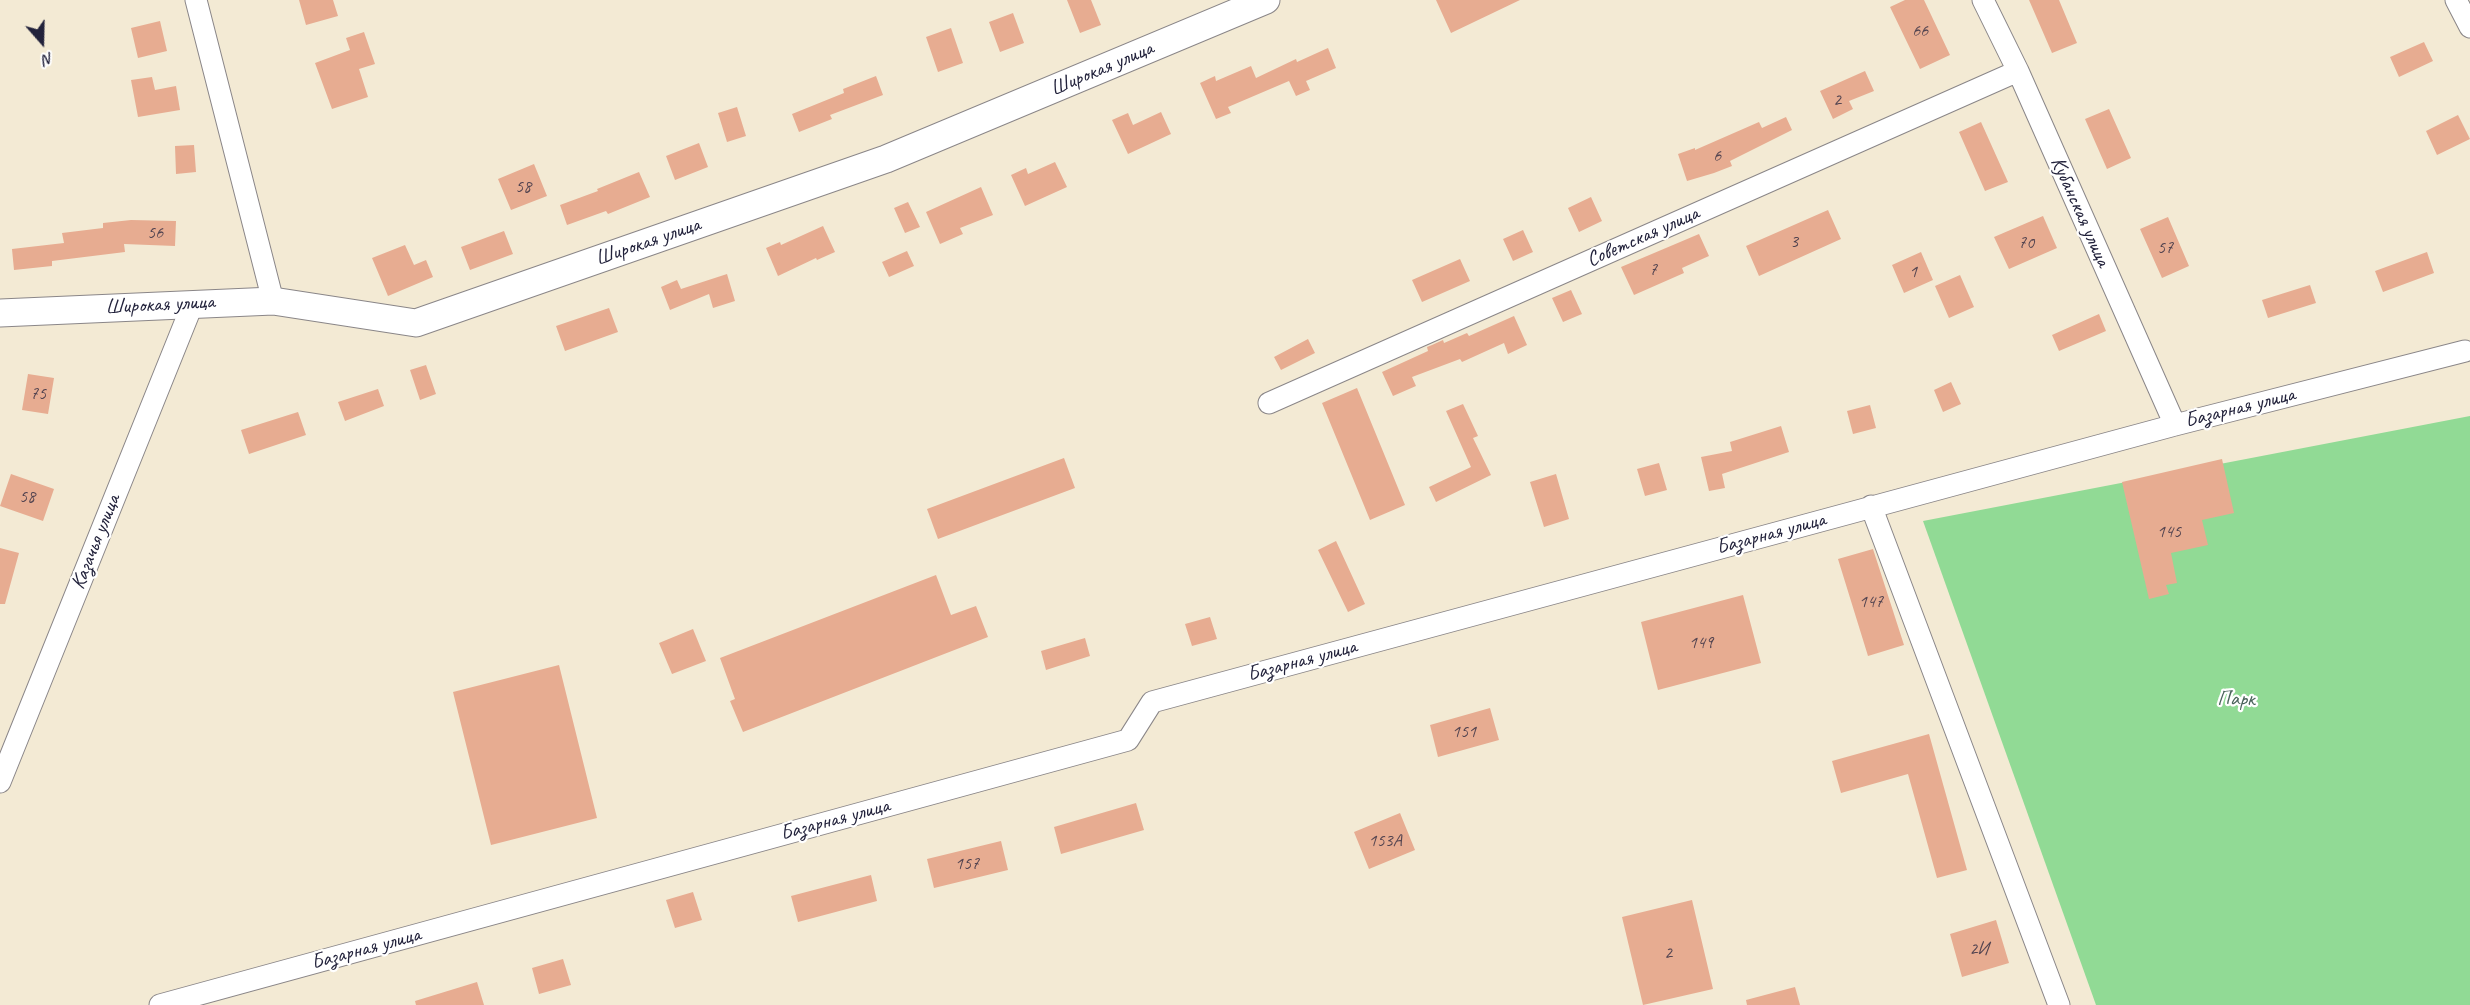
<!DOCTYPE html>
<html>
<head>
<meta charset="utf-8">
<style>
  body { margin:0 }
  #map { position:relative; width:2470px; height:1005px; overflow:hidden; background:#f3ead4; font-family:Caveat,sans-serif }
  canvas { display:block }
  .north { position:absolute; left:12px; top:12px; width:60px; height:60px; -webkit-text-stroke:4px #fff; paint-order:stroke; rotate:160deg; font-size:16px; font-weight:700; line-height:24px; text-align:center; color:#22223b }
  .north::after { content:''; display:block; margin:auto; width:21px; height:27px; background:#22223b; clip-path:polygon(50% 0,100% 100%,50% 72%,0 100%) }
</style>
</head>
<body>
<div id="map">
<canvas width="2470" height="1005"></canvas>
<div class="north">N</div>
</div>
<script>
const g = document.querySelector('canvas').getContext('2d');
g.lineJoin = 'round';
function paint(path, color) {
  g.fillStyle = color;
  g.fill(path, 'evenodd');
}
function shape(rows) {
  const path = new Path2D();
  for (const r of rows) {
    path.moveTo(r[0], r[1]);
    for (let i = 2; i < r.length; i += 2) path.lineTo(r[i], r[i + 1]);
  }
  return path;
}
function trace(path, color, width, dash) {
  g.strokeStyle = color;
  g.lineWidth = width;
  g.lineCap = dash ? 'butt' : 'round';
  g.setLineDash(dash || []);
  g.stroke(path);
}
function drawText(font, color, halo, rows, align = 'center') {
  g.font = font + ' Caveat,sans-serif';
  g.lineWidth = 4.5;
  g.setLineDash([]);
  g.textBaseline = 'middle';
  g.strokeStyle = halo;
  g.fillStyle = color;
  for (const [text, x, y, turn = 0] of rows) {
    g.save();
    g.translate(x, y);
    g.rotate((+turn || 0) * Math.PI / 180);
    g.textAlign = isNaN(turn) ? turn : align;
    if (halo) g.strokeText(text, 0, 0);
    g.fillText(text, 0, 0);
    g.restore();
  }
}
paint(shape([
  [2470,416,2470,1005,2096,1005,1923,521]
]), '#91da95');
paint(shape([
  [299,0,333,0,338,16,306,25],
  [1067,0,1091,0,1101,25,1080,33],
  [1436,0,1520,0,1451,33],
  [1905,0,1924,0,1950,55,1920,69,1890,7],
  [2029,0,2059,0,2077,43,2052,53],
  [1013,13,1024,43,1000,52,989,22],
  [160,21,167,51,138,58,131,28],
  [951,28,963,63,938,72,926,37],
  [364,32,375,64,359,69,368,97,332,109,315,63,350,50,346,38],
  [2424,42,2433,61,2399,77,2390,57],
  [1328,48,1336,68,1306,81,1310,90,1296,96,1289,81,1228,107,1231,113,1216,119,1200,83,1215,76,1216,81,1251,66,1256,78,1296,59,1297,62],
  [1865,71,1874,91,1849,101,1853,109,1833,119,1820,91],
  [876,76,883,95,830,115,832,119,799,132,792,114,844,93,843,89],
  [152,77,155,90,176,86,180,110,138,117,131,80],
  [737,107,746,136,727,142,718,113],
  [2109,109,2131,158,2107,169,2085,119],
  [1161,112,1171,134,1128,154,1112,120,1128,113,1133,125],
  [2458,115,2470,139,2437,155,2426,131],
  [1786,117,1792,130,1730,161,1732,166,1714,173,1687,181,1678,154,1695,148,1695,150,1759,122,1762,128],
  [1981,122,2008,182,1985,191,1959,132],
  [699,143,708,167,675,180,666,156],
  [194,145,196,172,176,174,175,146],
  [1055,162,1067,187,1025,206,1011,175,1026,168,1028,174],
  [534,164,547,196,511,210,498,179],
  [639,172,650,197,608,214,606,211,567,225,560,205,598,191,597,189],
  [981,187,993,215,960,228,963,234,940,244,926,212],
  [1591,197,1602,221,1579,232,1568,208],
  [908,202,920,227,905,233,894,208],
  [1828,210,1841,239,1759,276,1746,246],
  [2043,216,2057,248,2009,269,1994,237],
  [2168,217,2189,266,2162,278,2140,229],
  [131,220,176,221,175,246,124,244,125,252,52,261,52,266,14,270,12,249,64,243,62,233,103,228,103,223],
  [823,226,835,252,817,260,816,258,778,276,766,248,780,242,781,245],
  [1523,230,1533,252,1513,261,1503,239],
  [504,231,513,254,470,270,461,247],
  [1699,234,1709,256,1682,268,1684,273,1634,295,1621,267],
  [405,245,414,265,426,260,433,277,388,296,372,258],
  [907,251,914,266,889,277,882,262],
  [1921,252,1933,280,1904,293,1892,265],
  [2427,252,2434,273,2383,292,2375,271],
  [1460,259,1470,281,1422,302,1412,280],
  [727,274,735,301,713,308,709,294,670,310,661,287,677,280,681,289],
  [1960,275,1974,307,1949,318,1935,286],
  [2310,285,2316,303,2268,318,2262,300],
  [1571,290,1582,314,1563,322,1552,298],
  [609,308,618,332,565,351,556,326],
  [2099,314,2106,331,2059,351,2052,335],
  [1514,316,1527,345,1508,354,1504,343,1462,362,1460,359,1412,377,1416,386,1393,396,1382,372,1428,351,1427,347,1432,345,1443,340,1444,343,1467,333,1469,336],
  [1308,339,1315,353,1281,370,1274,357],
  [426,365,436,394,420,400,410,370],
  [28,374,54,378,48,414,22,410],
  [1951,382,1961,404,1943,412,1934,390],
  [1357,388,1405,505,1370,520,1322,403],
  [378,389,384,406,345,421,338,402],
  [1463,404,1478,436,1473,438,1491,475,1436,502,1429,487,1471,467,1446,411],
  [1870,405,1876,428,1853,434,1847,411],
  [298,412,306,435,249,454,241,430],
  [1781,426,1789,452,1722,474,1725,488,1709,491,1701,457,1732,451,1730,442],
  [1064,458,1075,488,938,539,927,509],
  [2222,459,2234,513,2202,520,2208,545,2171,553,2177,583,2166,585,2169,594,2149,599,2122,482],
  [1659,463,1667,490,1645,496,1637,469],
  [11,474,54,489,43,521,0,506],
  [1556,474,1569,519,1544,527,1530,482],
  [1336,541,1365,604,1348,612,1318,550],
  [0,548,19,553,5,604,0,604],
  [1873,549,1904,645,1868,656,1838,559],
  [936,575,951,615,976,606,988,637,743,732,730,701,735,699,720,658],
  [1743,595,1761,663,1658,690,1641,622],
  [1210,617,1217,639,1192,646,1185,624],
  [693,629,706,661,672,674,659,643],
  [1085,638,1090,656,1046,670,1041,651],
  [559,665,597,818,491,845,453,692],
  [1490,708,1499,740,1438,757,1430,725],
  [1929,734,1967,870,1937,878,1908,774,1841,793,1832,761],
  [1136,803,1144,830,1061,854,1054,827],
  [1400,813,1415,850,1369,869,1354,832],
  [1001,841,1008,870,934,888,927,859],
  [871,875,877,901,798,922,791,896],
  [693,892,702,920,675,928,666,900],
  [1692,900,1713,989,1643,1005,1622,917],
  [1996,920,2009,963,1962,977,1950,934],
  [563,959,571,985,539,994,532,968],
  [477,982,484,1005,416,1005,415,1001],
  [1795,987,1800,1005,1747,1005,1746,1000]
]), '#e7ac91');
const minor = shape([
  [196,0,273,301],
  [1983,0,2018,71,2175,425],
  [2456,0,2470,27],
  [1269,403,2018,71],
  [1871,506,2059,1005],
  [0,782,193,303],
  [160,1005,1128,740,1152,702,2175,425,2465,351]
]);
const tertiary = shape([
  [0,313,273,301,416,323,886,159,1266,0]
]);
trace(minor, '#8a8688', 23);
trace(tertiary, '#8a8688', 29);
trace(minor, '#fff', 21);
trace(tertiary, '#fff', 27);
drawText('18px', '#534450', null, [
  ["66",1920,31],
  ["2",1837,100],
  ["6",1717,156],
  ["58",523,187],
  ["56",155,233],
  ["3",1794,242],
  ["70",2026,243],
  ["57",2165,248],
  ["7",1653,270],
  ["1",1913,272],
  ["75",38,394],
  ["58",27,497],
  ["145",2169,532],
  ["147",1871,602],
  ["149",1701,643],
  ["151",1464,732],
  ["153А",1385,841],
  ["157",967,864],
  ["2И",1979,949],
  ["2",1668,953]
]);
drawText('21px', '#22223b', '#fff', [
  ["Широкая улица",1102,69,-23],
  ["Кубанская улица",2080,212,66],
  ["Советская улица",1643,237,-24],
  ["Широкая улица",648,242,-19],
  ["Широкая улица",160,305,-3],
  ["Базарная улица",2240,408,-14],
  ["Базарная улица",1771,534,-15],
  ["Казачья улица",96,542,-68],
  ["Базарная улица",1302,661,-15],
  ["Базарная улица",835,820,-15],
  ["Базарная улица",366,949,-15]
]);
drawText('21px', '#49625a', '#fff', [
  ["Парк",2236,699]
]);
</script>
</body>
</html>
